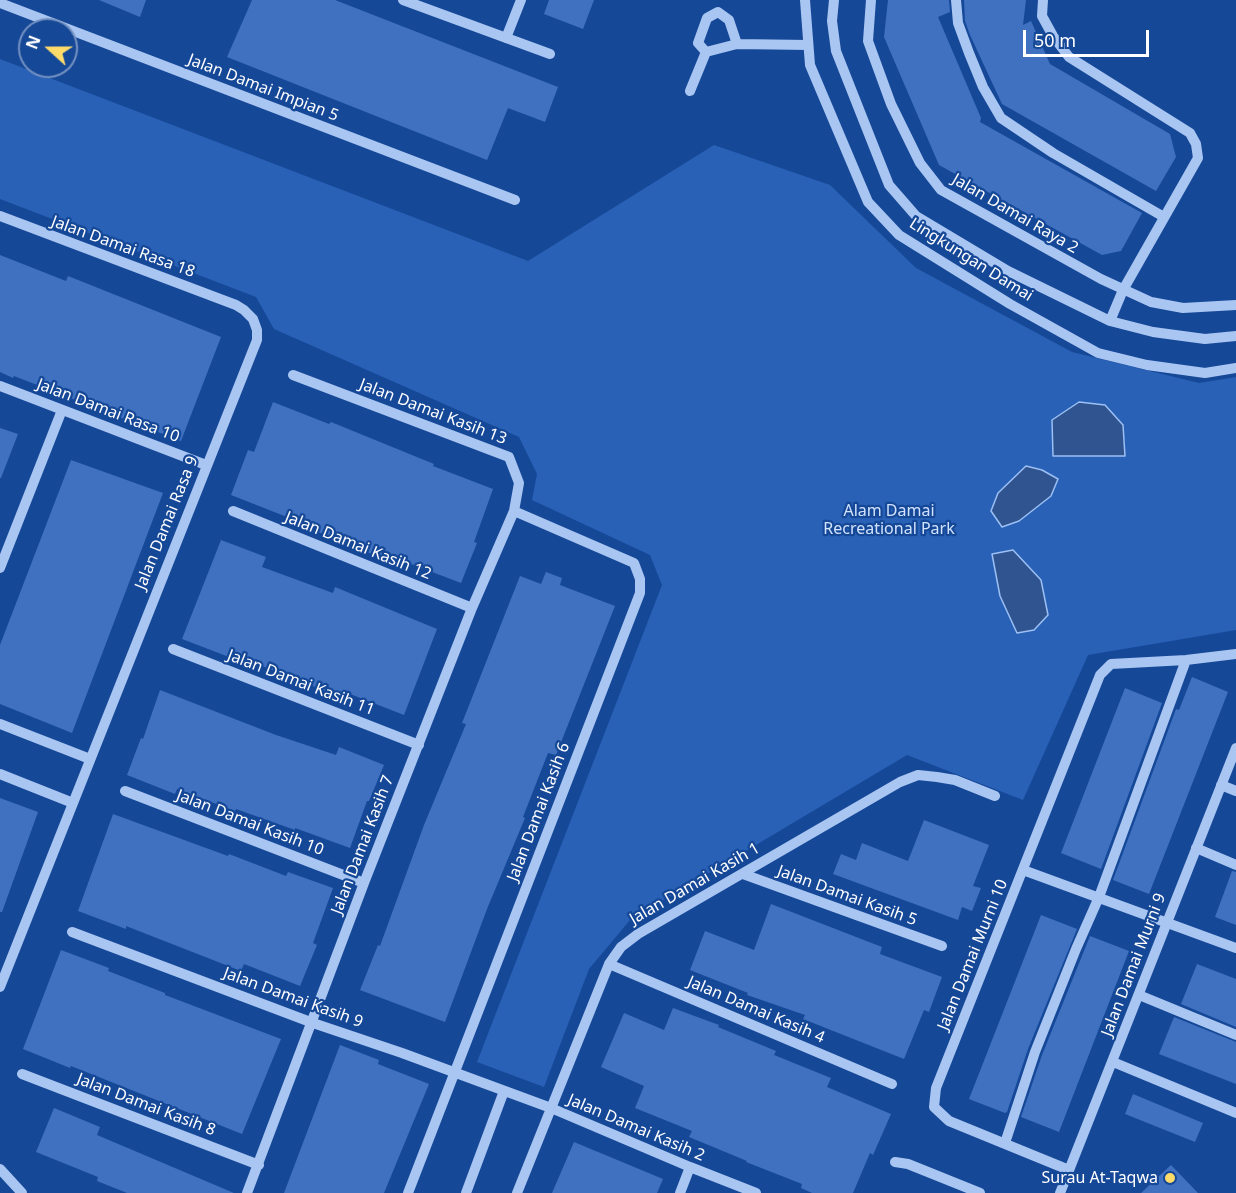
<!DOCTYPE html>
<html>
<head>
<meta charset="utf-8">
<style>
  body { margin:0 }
  #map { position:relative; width:1236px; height:1193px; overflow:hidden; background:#164898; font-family:"Noto Sans",sans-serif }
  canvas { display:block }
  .north { position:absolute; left:18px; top:18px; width:60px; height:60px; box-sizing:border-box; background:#164898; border:2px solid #7391c1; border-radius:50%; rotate:291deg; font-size:16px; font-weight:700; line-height:24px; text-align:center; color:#fff }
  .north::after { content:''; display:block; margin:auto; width:21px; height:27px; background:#ffdc6a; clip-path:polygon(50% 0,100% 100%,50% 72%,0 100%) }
  .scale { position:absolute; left:1023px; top:30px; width:126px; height:27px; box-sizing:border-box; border:3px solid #fff; border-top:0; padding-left:8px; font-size:18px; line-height:21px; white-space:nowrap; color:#fff; -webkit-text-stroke:4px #164898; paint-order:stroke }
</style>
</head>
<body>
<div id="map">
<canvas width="1236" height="1193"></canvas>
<div class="north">N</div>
<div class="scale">50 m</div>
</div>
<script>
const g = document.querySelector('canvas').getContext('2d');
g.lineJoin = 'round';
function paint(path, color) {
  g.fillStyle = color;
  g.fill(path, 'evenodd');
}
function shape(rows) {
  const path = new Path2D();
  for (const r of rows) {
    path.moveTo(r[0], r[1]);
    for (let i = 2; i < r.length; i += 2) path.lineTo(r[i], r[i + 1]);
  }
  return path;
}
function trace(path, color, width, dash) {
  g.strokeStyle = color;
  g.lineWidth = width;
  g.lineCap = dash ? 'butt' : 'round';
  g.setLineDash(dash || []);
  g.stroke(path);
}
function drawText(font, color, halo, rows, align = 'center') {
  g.font = font + ' "Noto Sans",sans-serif';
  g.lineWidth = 4.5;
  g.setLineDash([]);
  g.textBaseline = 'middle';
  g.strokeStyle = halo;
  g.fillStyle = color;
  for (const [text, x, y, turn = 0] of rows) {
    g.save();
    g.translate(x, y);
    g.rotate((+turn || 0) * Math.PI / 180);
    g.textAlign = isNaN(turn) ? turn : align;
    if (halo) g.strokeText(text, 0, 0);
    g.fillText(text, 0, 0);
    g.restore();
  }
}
paint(shape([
  [0,59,528,261,714,145,830,185,916,268,1072,352,1199,383,1236,377,1236,630,1088,655,1023,800,907,755,630,920,589,969,544,1087,477,1062,662,585,650,555,532,500,537,474,519,437,274,329,256,297,0,199]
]), '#2961b6');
const water = shape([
  [1079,402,1105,405,1123,425,1125,456,1053,456,1052,420,1079,402],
  [1026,466,1042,470,1058,479,1051,496,1019,521,1002,527,991,511,998,493,1026,466],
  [1013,550,1041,580,1048,615,1034,630,1017,633,1000,596,992,554,1013,550]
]);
paint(water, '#30548f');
trace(water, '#9cc0f4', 1.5);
paint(shape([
  [99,0,146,0,140,17],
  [252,0,335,0,558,87,545,122,508,108,487,160,227,57],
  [549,0,594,0,583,29,544,14],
  [888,0,949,0,950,12,938,17,981,118,980,122,1142,213,1121,251,1102,255,939,165,884,37],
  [964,0,1026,0,1023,25,1031,21,1050,64,1170,134,1176,157,1156,191,1002,104,970,35,965,21],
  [0,255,66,281,68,276,221,337,181,441,14,376,13,378,0,372],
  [273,402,329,424,331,422,434,464,433,466,493,489,474,542,477,543,461,583,398,559,396,564,292,521,292,519,231,495,248,450,254,452],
  [0,428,18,434,1,478,0,478],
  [71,460,163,493,72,733,0,704,0,645],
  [221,540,266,557,262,567,333,593,335,587,437,629,404,715,345,692,342,698,286,675,230,654,229,657,182,639],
  [546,572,562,578,560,585,615,606,556,755,548,753,523,817,525,818,487,909,445,1022,360,990,378,945,380,946,424,825,466,724,462,723,520,576,541,584],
  [1192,677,1228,692,1149,894,1113,880,1176,709,1179,710],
  [1125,688,1162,703,1101,869,1061,853],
  [160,690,276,735,336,755,339,747,384,765,369,801,367,801,350,848,295,828,295,830,236,809,235,811,177,789,175,794,127,775,141,738,143,739],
  [0,798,38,812,2,912,0,912],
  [113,814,228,856,229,854,286,876,288,872,333,888,313,943,317,945,300,986,244,964,241,971,126,926,126,929,78,911],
  [924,820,989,845,973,886,981,888,972,911,962,907,958,920,833,874,841,854,856,860,862,843,908,861],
  [1232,871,1236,872,1236,925,1215,917],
  [771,904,882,947,880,954,942,977,929,1012,924,1010,904,1059,803,1019,805,1015,747,995,748,993,690,970,705,931,754,950],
  [1041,915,1077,929,1028,1049,1007,1112,1005,1113,969,1099],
  [1090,936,1129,951,1059,1132,1021,1117,1042,1055],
  [61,950,109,968,108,971,165,993,165,995,281,1039,242,1134,71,1066,70,1068,23,1049],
  [1197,964,1236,979,1236,1027,1181,1004],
  [673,1008,719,1025,718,1027,776,1051,774,1055,831,1078,827,1087,891,1114,873,1155,870,1153,853,1193,812,1193,801,1188,802,1184,746,1162,747,1161,689,1137,692,1131,635,1108,644,1086,601,1067,624,1013,664,1030],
  [1174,1017,1236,1042,1236,1084,1159,1054],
  [340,1045,379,1060,378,1064,429,1084,384,1193,284,1193],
  [1133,1094,1203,1123,1195,1142,1125,1114],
  [54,1108,100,1127,97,1135,234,1193,127,1193,97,1181,98,1177,36,1152],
  [574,1142,663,1179,657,1193,552,1193],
  [1171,1165,1198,1193,1141,1193]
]), '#3f71c0');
trace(shape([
  [403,0,550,54],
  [805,0,810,65,868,202,899,235,1010,304,1098,353,1147,365,1205,373,1236,368],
  [834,0,832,21,836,51,889,185,916,216,1008,271,1110,321,1153,332,1205,339,1236,336],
  [871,0,868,41,891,104,920,163,941,190,1101,279,1151,302,1183,308,1236,305],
  [956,0,958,23,969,53,983,87,1001,118,1053,153,1164,217],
  [1043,0,1042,16,1053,36,1069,57,1190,133,1196,144,1198,158,1123,290,1110,321],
  [0,3,515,200],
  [506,38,521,0],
  [737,44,729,20,718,12,707,18,698,43,706,52,737,44,808,45],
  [690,91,706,52],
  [0,216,236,305,244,310,253,319,257,330,257,340,0,987],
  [0,386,206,465],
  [233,511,472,608],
  [0,568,62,410],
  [173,649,419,745],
  [0,724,90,759],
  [0,774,73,803],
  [1221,785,1236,791],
  [125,791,364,883],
  [1196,848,1236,865],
  [1023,870,1236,948],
  [743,874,942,946],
  [72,932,313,1023,402,1053,551,1108,690,1167,756,1193],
  [609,964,892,1084],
  [1139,995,1236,1035],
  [1113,1062,1236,1113],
  [22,1074,259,1165],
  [1005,1143,1035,1052,1076,949,1099,897,1186,660],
  [895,1162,908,1164,980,1193],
  [0,1169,22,1193],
  [1069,1170,949,1121,934,1107,936,1088,1100,675,1111,664,1186,660,1236,654],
  [247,1193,364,883,472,608,514,511,519,483,509,457,293,375],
  [408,1193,640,593,640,579,634,563,514,511],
  [466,1193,504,1091],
  [517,1193,609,964,621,947,638,934,900,782,918,775,937,777,955,780,995,796],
  [680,1193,690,1167],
  [1060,1193,1236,748]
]), '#a9c6f2', 10);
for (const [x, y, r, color] of [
  [1170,1178,6,"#ffdc6a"]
]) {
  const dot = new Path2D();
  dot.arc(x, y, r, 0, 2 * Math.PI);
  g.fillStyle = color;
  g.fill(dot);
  trace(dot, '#164898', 2);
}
drawText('16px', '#fff', '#164898', [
  ["Jalan Damai Impian 5",263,88,21],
  ["Jalan Damai Raya 2",1015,214,30],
  ["Jalan Damai Rasa 18",123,247,20],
  ["Lingkungan Damai",971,260,32],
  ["Jalan Damai Rasa 10",108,411,21],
  ["Jalan Damai Kasih 13",433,412,21],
  ["Jalan Damai Rasa 9",167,523,-68],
  ["Jalan Damai Kasih 12",358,546,22],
  ["Jalan Damai Kasih 11",301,683,21],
  ["Jalan Damai Kasih 6",539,812,-69],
  ["Jalan Damai Kasih 10",250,823,21],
  ["Jalan Damai Kasih 7",363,845,-69],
  ["Jalan Damai Kasih 1",695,884,-30],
  ["Jalan Damai Kasih 5",847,896,20],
  ["Jalan Damai Murni 10",973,955,-68],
  ["Jalan Damai Murni 9",1134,965,-69],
  ["Jalan Damai Kasih 9",293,998,20],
  ["Jalan Damai Kasih 4",756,1010,23],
  ["Jalan Damai Kasih 8",146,1105,21],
  ["Jalan Damai Kasih 2",636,1128,23]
]);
drawText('16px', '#d1e2fc', '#164898', [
  ["Alam Damai",889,511],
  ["Recreational Park",889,529]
]);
drawText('16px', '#fff', '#164898', [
  ["Surau At-Taqwa",1158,1178]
], 'right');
</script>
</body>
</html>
